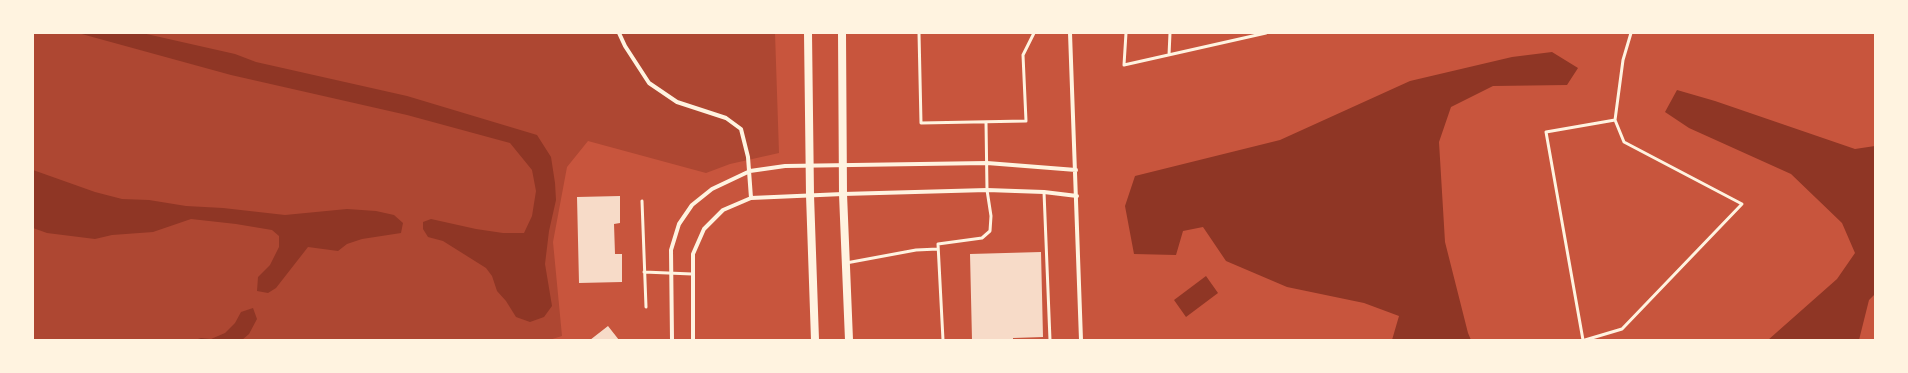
<!DOCTYPE html>
<html>
<head>
<meta charset="utf-8">
<style>
  body { margin:0 }
  #map { position:relative; width:1908px; height:373px; overflow:hidden; background:#c8553d; font-family:Lato,sans-serif }
  canvas { display:block }
  .frame { position:absolute; inset:0; border:34px solid #fff3e0; pointer-events:none }
</style>
</head>
<body>
<div id="map">
<canvas width="1908" height="373"></canvas>
<div class="frame"></div>
</div>
<script>
const g = document.querySelector('canvas').getContext('2d');
g.lineJoin = 'round';
function paint(path, color) {
  g.fillStyle = color;
  g.fill(path, 'evenodd');
}
function shape(rows) {
  const path = new Path2D();
  for (const r of rows) {
    path.moveTo(r[0], r[1]);
    for (let i = 2; i < r.length; i += 2) path.lineTo(r[i], r[i + 1]);
  }
  return path;
}
function trace(path, color, width, dash) {
  g.strokeStyle = color;
  g.lineWidth = width;
  g.lineCap = dash ? 'butt' : 'round';
  g.setLineDash(dash || []);
  g.stroke(path);
}
paint(shape([
  [33,33,775,33,779,153,730,164,706,173,588,141,567,167,553,242,562,336,549,340,33,340]
]), '#ae4732');
paint(shape([
  [78,33,142,33,235,54,256,62,407,96,537,135,551,157,555,183,556,200,549,231,545,264,552,306,544,317,530,322,516,317,506,301,497,291,492,276,486,268,443,241,428,237,423,229,423,222,431,219,476,229,503,233,524,233,532,216,536,191,532,170,510,143,407,115,231,75],
  [1552,52,1578,68,1567,85,1493,86,1451,107,1439,142,1445,242,1468,333,1471,340,1392,340,1399,316,1364,303,1287,287,1226,261,1203,227,1183,231,1176,255,1134,254,1125,206,1135,176,1280,140,1410,81,1512,57],
  [1677,90,1715,101,1855,149,1875,146,1875,294,1869,300,1859,340,1768,340,1837,279,1855,253,1842,223,1791,174,1689,128,1665,112],
  [33,170,95,192,122,199,149,200,186,206,223,208,285,215,347,209,376,211,394,215,403,223,401,233,362,239,347,244,338,251,308,247,276,288,268,293,257,291,258,277,270,265,279,247,279,236,272,230,236,224,191,219,153,232,112,235,95,239,47,233,33,228],
  [1206,276,1218,293,1186,317,1174,300],
  [253,308,257,319,249,334,242,340,195,340,201,338,211,339,225,333,235,323,241,312]
]), '#8f3625');
paint(shape([
  [620,196,620,223,614,224,615,254,622,254,622,282,579,283,577,197],
  [1041,252,1043,337,1013,338,1013,340,972,340,970,254],
  [608,326,619,340,590,340]
]), '#f7dbc8');
trace(shape([
  [919,33,921,123,1026,121,1023,55,1034,33],
  [1126,33,1124,65,1266,33],
  [1169,55,1170,33],
  [1044,192,1050,340],
  [642,201,646,307],
  [846,263,916,250,938,249],
  [644,272,692,274],
  [943,340,938,244,982,238,990,231,991,216,987,190,986,122],
  [1583,340,1546,132,1615,120],
  [1585,340,1622,329,1742,204,1624,142,1615,120,1623,60,1631,33]
]), '#fff3e0', 3);
trace(shape([
  [619,33,625,46,649,83,677,102,726,118,741,129,748,157,751,198],
  [1070,33,1081,340],
  [672,340,671,250,679,224,692,205,712,189,750,171,785,166,987,163,1076,170],
  [693,340,693,254,704,229,723,210,751,198,843,194,987,190,1044,192,1077,196]
]), '#fff3e0', 4);
trace(shape([
  [808,33,810,195,815,340],
  [842,33,843,194,849,340]
]), '#fff3e0', 8);
</script>
</body>
</html>
